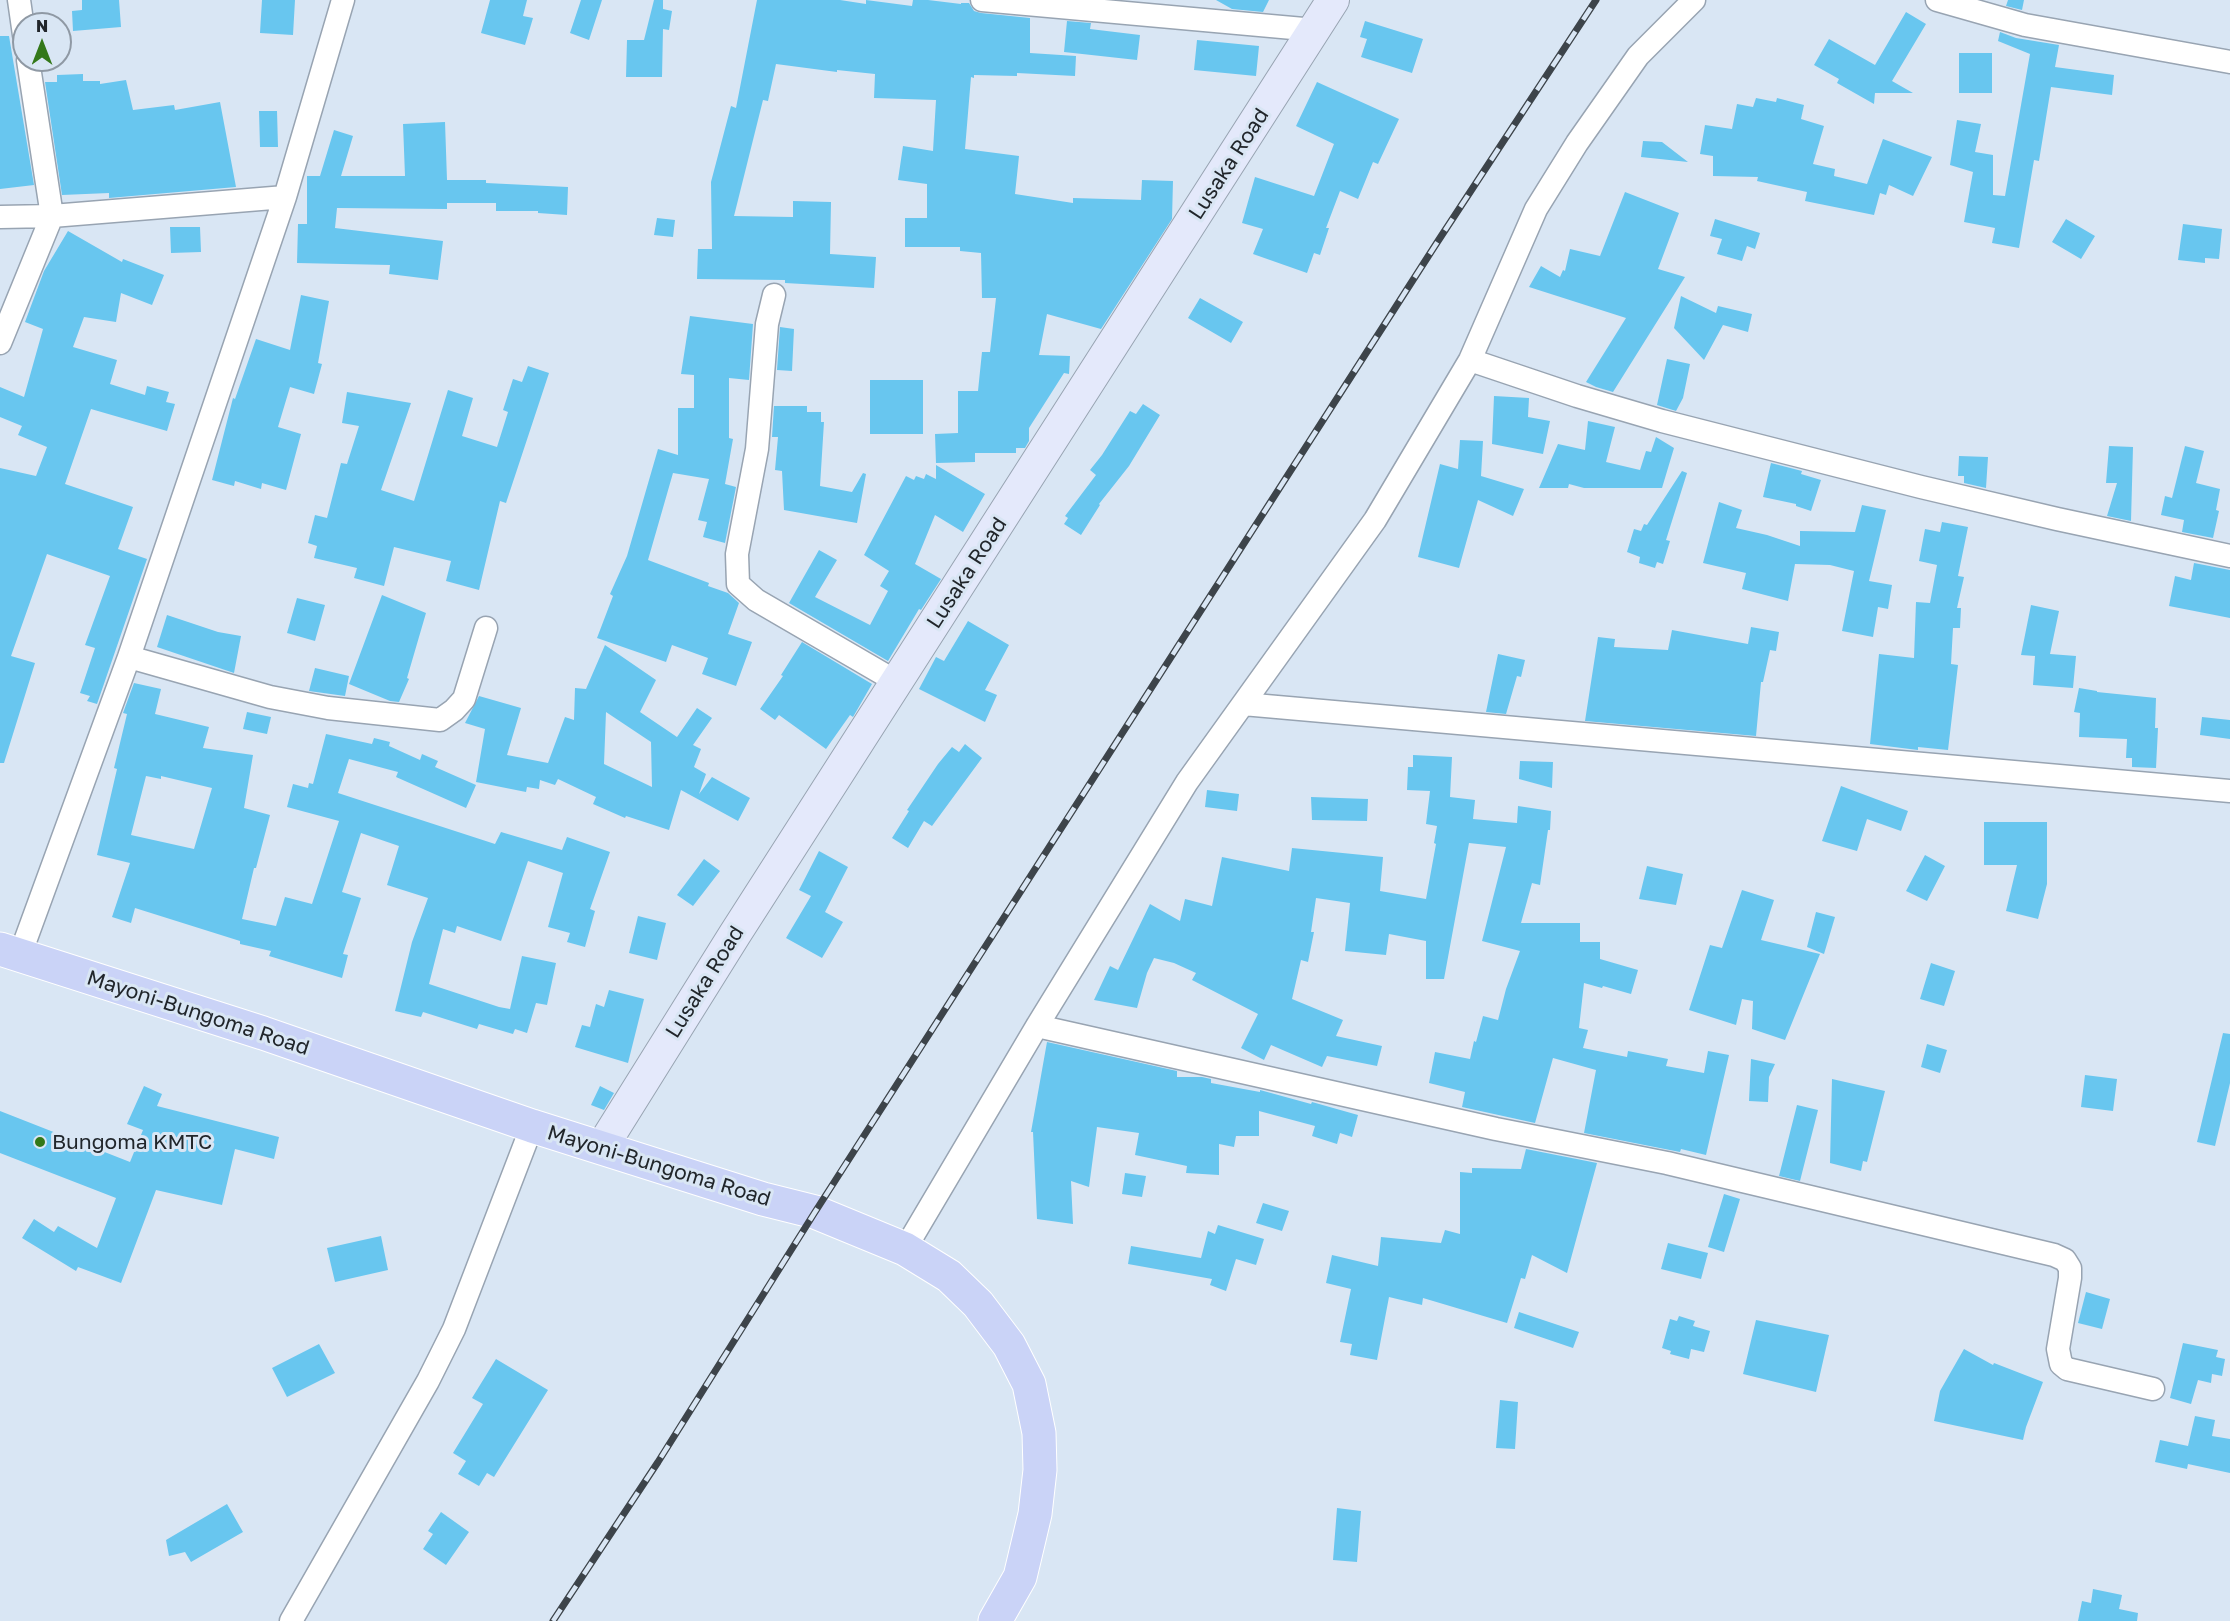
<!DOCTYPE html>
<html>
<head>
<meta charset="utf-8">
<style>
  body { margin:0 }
  #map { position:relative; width:2230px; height:1621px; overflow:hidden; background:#d9e6f4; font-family:"Golos Text",sans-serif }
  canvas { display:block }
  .north { position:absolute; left:12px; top:12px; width:60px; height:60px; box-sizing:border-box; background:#d9e6f4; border:2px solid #8f99a4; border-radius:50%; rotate:0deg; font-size:16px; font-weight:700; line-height:24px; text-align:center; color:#21262b }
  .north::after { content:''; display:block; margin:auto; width:21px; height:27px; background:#337819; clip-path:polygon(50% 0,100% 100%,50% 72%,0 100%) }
</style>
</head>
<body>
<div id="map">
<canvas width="2230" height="1621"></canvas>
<div class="north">N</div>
</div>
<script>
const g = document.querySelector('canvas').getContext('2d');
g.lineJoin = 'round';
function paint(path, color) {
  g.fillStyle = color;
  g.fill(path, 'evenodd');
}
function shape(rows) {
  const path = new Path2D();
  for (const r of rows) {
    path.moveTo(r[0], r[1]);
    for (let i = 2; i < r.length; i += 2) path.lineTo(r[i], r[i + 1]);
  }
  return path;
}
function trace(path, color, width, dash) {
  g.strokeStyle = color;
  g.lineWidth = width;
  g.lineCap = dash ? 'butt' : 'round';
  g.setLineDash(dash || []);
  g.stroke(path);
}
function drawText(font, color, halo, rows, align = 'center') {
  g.font = font + ' "Golos Text",sans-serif';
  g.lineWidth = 6;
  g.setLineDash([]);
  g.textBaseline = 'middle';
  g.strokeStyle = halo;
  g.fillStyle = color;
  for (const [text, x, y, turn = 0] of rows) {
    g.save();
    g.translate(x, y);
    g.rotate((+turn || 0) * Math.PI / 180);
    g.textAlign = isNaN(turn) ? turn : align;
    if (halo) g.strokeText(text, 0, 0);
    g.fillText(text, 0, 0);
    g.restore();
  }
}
paint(shape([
  [82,0,119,0,121,27,73,31,72,11,82,10],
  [262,0,295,0,293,35,260,33],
  [490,0,527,0,523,16,533,18,525,45,481,33],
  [581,0,602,0,589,40,570,33],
  [654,0,663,0,663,9,672,11,669,30,663,29,662,77,626,77,627,40,644,40],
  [757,0,840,0,866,4,866,0,912,6,913,0,928,0,961,4,961,3,969,3,974,11,981,13,1030,18,1030,53,1076,56,1075,76,1017,73,1017,76,974,75,974,78,971,77,965,149,1019,156,1015,194,1073,203,1073,198,1141,200,1142,180,1173,181,1172,219,1101,329,1047,314,1039,355,1070,356,1069,374,1064,373,1029,428,1029,441,1025,448,1016,448,1016,453,975,453,975,462,936,463,935,434,958,433,958,391,978,391,982,352,990,352,996,298,982,298,981,253,960,251,960,247,905,247,905,218,927,218,927,184,898,180,903,146,933,151,936,100,874,98,875,74,837,70,837,72,776,64,768,101,763,100,734,216,793,217,793,201,831,202,830,254,876,257,874,288,785,283,785,280,697,279,698,249,712,249,711,182,731,106,736,108],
  [1216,0,1269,0,1263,12,1232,9],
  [2008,0,2024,0,2022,10,2006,6],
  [1906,12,1926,24,1892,81,1913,93,1875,93,1874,104,1837,83,1839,79,1814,65,1829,39,1875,65],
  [1067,21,1091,23,1090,29,1140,35,1137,60,1064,52],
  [1365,21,1423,39,1412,73,1361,57,1367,39,1360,37],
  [2000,32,2016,38,2059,45,2055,67,2114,75,2112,95,2051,87,2039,161,2034,160,2019,248,1992,243,1995,228,1964,222,1973,172,1950,165,1957,120,1981,124,1975,152,1993,155,1993,195,2005,196,2030,54,1998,41],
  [0,36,9,36,34,185,0,189],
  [1197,40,1259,46,1256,76,1194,70],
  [1959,53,1992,53,1992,93,1959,93],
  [83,74,83,81,100,81,100,84,126,80,133,110,174,105,175,110,220,102,236,187,109,198,109,193,62,195,45,82,57,82,57,75],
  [1317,82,1399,119,1378,164,1373,162,1358,199,1340,191,1326,228,1329,228,1320,255,1314,253,1307,273,1253,254,1263,229,1242,223,1255,177,1314,196,1334,144,1296,126],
  [1756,98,1776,102,1777,98,1804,105,1801,119,1824,126,1813,164,1835,169,1834,176,1867,184,1883,139,1932,157,1913,196,1889,185,1886,195,1880,193,1874,215,1805,201,1807,192,1757,181,1758,177,1713,176,1713,156,1700,154,1705,125,1732,129,1737,104,1753,107],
  [259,111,277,111,278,147,260,147],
  [445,122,447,180,486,180,486,183,568,187,567,215,538,213,538,211,496,211,496,203,447,203,447,209,337,208,335,228,443,241,438,280,389,274,390,265,297,263,298,224,307,224,307,176,320,176,334,130,353,136,341,176,405,176,403,124],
  [1643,141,1662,142,1688,162,1641,157],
  [1625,192,1679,213,1658,269,1685,277,1613,392,1596,387,1586,382,1626,318,1529,287,1541,266,1560,277,1563,270,1565,271,1570,249,1600,256],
  [657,218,675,220,673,237,654,235],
  [1715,219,1760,233,1755,249,1747,246,1742,261,1717,254,1722,239,1710,236],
  [2066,219,2095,236,2081,259,2052,242],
  [2183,224,2222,229,2219,259,2205,258,2205,263,2178,260],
  [170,227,200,227,201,252,171,253],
  [68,231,122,262,123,259,164,275,152,305,121,293,116,322,84,317,73,347,117,360,110,384,145,395,147,386,169,392,166,402,175,404,167,431,91,409,65,484,133,507,118,549,147,559,97,704,87,701,90,696,80,693,95,648,85,645,110,576,47,554,11,656,35,663,4,763,0,763,0,468,36,476,47,447,18,435,22,426,0,417,0,387,24,397,43,329,25,322,44,271],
  [301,295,329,301,318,363,322,364,314,394,290,387,278,427,301,434,286,490,262,483,261,489,235,481,234,486,212,480,233,398,235,399,256,339,290,350],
  [1681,296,1716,313,1718,306,1752,314,1748,332,1723,325,1704,360,1674,328],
  [1200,298,1243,322,1231,343,1188,318],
  [690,316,753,324,749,380,729,378,729,438,733,439,725,484,736,487,725,543,703,537,707,522,698,520,709,479,673,473,648,560,709,583,708,586,728,593,739,603,728,634,752,642,736,686,702,674,708,658,672,645,666,662,597,638,613,596,610,594,627,556,658,449,678,455,678,408,694,408,694,375,681,374],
  [780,327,794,329,792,371,777,370],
  [1667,359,1690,364,1683,398,1676,411,1657,405],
  [528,366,549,373,506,503,500,501,479,590,446,581,451,561,394,547,384,586,354,578,357,568,314,558,317,546,308,543,315,515,327,518,341,463,347,464,359,426,342,423,347,392,411,403,381,490,414,501,448,390,473,398,462,436,497,447,508,412,503,410,513,379,522,382],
  [870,380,923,380,923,434,870,434],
  [1494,396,1529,398,1528,417,1550,421,1543,454,1492,444],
  [1143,404,1160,415,1129,466,1099,504,1100,505,1081,535,1064,524,1068,518,1065,516,1096,475,1090,470,1102,455,1130,411,1136,414],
  [774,406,807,406,807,412,821,412,821,422,824,422,820,486,852,492,863,473,866,474,857,523,784,510,782,471,775,470,778,437,772,437],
  [1588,421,1615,427,1606,462,1640,470,1646,451,1651,452,1656,437,1674,448,1662,488,1584,488,1569,484,1568,488,1539,488,1558,444,1585,450],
  [1460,440,1483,441,1481,476,1524,489,1513,516,1478,500,1459,568,1418,557,1440,464,1458,469],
  [2109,446,2133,447,2131,521,2107,516,2117,483,2106,483],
  [2185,446,2204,451,2196,483,2220,489,2216,510,2219,511,2213,538,2182,532,2184,520,2161,515,2165,496,2172,498],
  [1959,456,1988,457,1986,488,1964,483,1964,476,1958,476],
  [1771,463,1802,471,1801,474,1821,480,1811,511,1796,506,1796,504,1763,497],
  [936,465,985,494,963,532,935,515,915,564,941,579,921,610,919,609,888,661,789,603,819,550,837,560,815,597,870,625,888,591,880,586,889,571,864,555,906,476,914,480,916,476,924,479,926,474,936,479],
  [1682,471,1687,473,1666,540,1670,541,1663,564,1657,562,1655,568,1639,563,1640,557,1627,552,1634,529,1641,531,1644,524,1647,525],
  [1719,502,1742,510,1736,528,1767,535,1800,546,1800,531,1855,532,1862,505,1886,510,1869,581,1892,585,1888,609,1878,607,1873,637,1842,631,1854,571,1830,565,1795,564,1788,601,1742,589,1746,573,1703,563],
  [1942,522,1968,527,1958,576,1964,577,1957,608,1961,608,1960,628,1953,628,1951,664,1958,665,1948,750,1918,747,1918,750,1870,744,1879,654,1914,658,1916,602,1930,603,1937,565,1919,561,1925,529,1940,532],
  [2194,563,2230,570,2230,618,2169,606,2175,576,2191,580],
  [382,595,426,613,407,678,409,679,399,702,390,701,349,684],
  [297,598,325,605,315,641,287,633],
  [2031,605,2059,611,2050,654,2076,656,2073,688,2033,685,2035,656,2021,655],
  [167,615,218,632,241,636,234,673,157,647],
  [968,621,1009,645,985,690,997,695,985,722,919,689,936,657,944,661],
  [1751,627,1779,632,1776,651,1770,650,1763,682,1761,682,1756,736,1585,721,1598,637,1615,639,1614,647,1668,650,1672,630,1748,644],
  [802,642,872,684,853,717,850,715,826,749,779,715,775,720,760,709,783,676,781,675],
  [605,645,656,680,640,712,677,737,697,708,712,718,693,745,701,749,694,767,706,774,699,794,712,777,750,798,738,821,681,790,669,830,626,816,625,818,593,804,596,797,558,779,555,785,540,780,539,789,527,787,526,792,476,782,485,729,465,723,479,696,521,708,507,755,548,763,565,717,574,720,575,688,586,689],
  [606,712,651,742,652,787,604,764],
  [1498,654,1525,660,1521,677,1517,676,1506,714,1486,712],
  [315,668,349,676,345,696,309,691],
  [134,683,161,689,155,714,209,727,203,748,253,755,244,808,270,815,256,868,254,868,242,919,276,926,285,897,312,904,339,821,287,807,293,784,308,788,309,783,313,784,326,734,372,744,374,738,390,742,389,746,420,760,422,754,438,761,435,767,476,785,466,808,396,777,398,772,349,759,338,793,495,844,501,832,562,850,567,837,610,852,590,909,595,911,585,947,567,942,570,933,548,927,563,873,528,861,501,941,457,926,455,933,443,929,429,984,499,1007,510,1009,522,956,556,963,547,1005,536,1003,527,1033,515,1029,513,1034,479,1024,477,1029,423,1012,421,1017,395,1011,412,942,428,898,387,885,399,846,361,833,342,892,361,898,343,954,348,955,342,978,269,956,271,951,240,944,240,941,135,908,131,923,112,917,130,863,97,855,117,769,114,768,127,714,123,713],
  [146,776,161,779,161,776,212,788,194,849,131,835],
  [2079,688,2097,691,2097,692,2156,698,2155,728,2158,728,2156,768,2132,767,2132,758,2126,758,2127,739,2079,737,2080,713,2074,712],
  [247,712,271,717,267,734,243,729],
  [2202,717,2230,720,2230,739,2200,735],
  [965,744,982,758,932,826,924,821,908,848,892,838,909,811,907,810,938,764,952,747,959,752],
  [1413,755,1452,757,1450,797,1475,800,1473,819,1517,823,1518,806,1551,811,1550,830,1548,830,1540,885,1532,883,1521,923,1580,923,1580,942,1600,942,1600,959,1638,970,1631,994,1603,986,1602,988,1584,983,1579,1028,1588,1030,1583,1048,1627,1057,1628,1051,1668,1059,1666,1066,1704,1073,1708,1051,1729,1055,1706,1155,1681,1149,1680,1152,1584,1133,1596,1070,1553,1058,1535,1123,1462,1107,1465,1092,1429,1083,1435,1052,1470,1059,1474,1041,1476,1042,1483,1016,1498,1020,1506,989,1520,951,1482,941,1506,847,1469,843,1444,979,1426,979,1426,941,1389,934,1386,955,1345,951,1350,903,1316,898,1311,932,1314,932,1308,962,1301,960,1292,999,1343,1020,1336,1036,1382,1046,1377,1066,1327,1056,1322,1067,1271,1045,1264,1060,1241,1048,1258,1014,1192,980,1196,973,1174,963,1154,958,1147,973,1137,1008,1094,1000,1110,966,1118,970,1150,904,1180,921,1185,899,1212,906,1222,857,1289,871,1292,848,1383,857,1380,891,1426,899,1436,844,1434,843,1437,826,1426,824,1430,791,1407,790,1408,767,1413,767],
  [1520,761,1553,762,1552,788,1519,779],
  [1841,786,1908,811,1901,831,1867,819,1857,851,1822,841],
  [1207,790,1239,794,1237,811,1205,807],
  [1311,797,1368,799,1367,821,1312,820],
  [1984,822,2047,822,2047,884,2038,919,2006,911,2017,865,1984,865],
  [819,851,848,867,825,912,843,922,822,958,786,938,811,896,799,890],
  [1925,855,1945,866,1927,901,1906,891],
  [704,859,720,871,693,906,677,895],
  [1647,866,1683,874,1676,905,1639,899],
  [1742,890,1774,900,1761,940,1820,954,1785,1040,1752,1029,1753,1001,1742,999,1736,1025,1689,1010,1710,945,1722,948],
  [1816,912,1835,917,1824,954,1807,947],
  [638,916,666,923,657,960,629,953],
  [1931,963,1955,971,1944,1006,1920,999],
  [609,990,644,999,628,1063,575,1047,582,1025,590,1027,596,1004,604,1007],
  [2223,1033,2230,1034,2230,1083,2215,1146,2197,1142],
  [1047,1042,1177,1071,1177,1077,1202,1077,1211,1079,1211,1083,1260,1092,1260,1090,1311,1104,1312,1102,1358,1115,1352,1137,1340,1133,1337,1144,1312,1136,1315,1126,1259,1111,1259,1136,1236,1136,1234,1147,1219,1144,1219,1175,1186,1173,1187,1166,1135,1155,1139,1133,1097,1127,1089,1187,1071,1181,1073,1224,1037,1219,1033,1132,1031,1132],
  [1927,1044,1947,1050,1940,1073,1921,1067],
  [1751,1059,1775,1064,1769,1077,1768,1102,1749,1101],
  [2085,1075,2117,1079,2113,1111,2081,1107],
  [1832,1079,1885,1091,1867,1162,1863,1161,1861,1171,1830,1163],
  [144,1086,162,1094,157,1106,279,1137,274,1159,235,1149,222,1205,156,1190,121,1283,78,1267,76,1271,22,1238,34,1219,54,1232,58,1226,97,1248,116,1198,0,1153,0,1111,130,1162,143,1130,127,1124],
  [600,1086,614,1093,604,1110,591,1105],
  [1797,1105,1818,1110,1800,1181,1779,1176],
  [1526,1149,1597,1163,1567,1273,1532,1255,1525,1279,1521,1278,1507,1323,1423,1298,1422,1305,1389,1297,1377,1360,1350,1355,1352,1344,1340,1342,1351,1289,1326,1283,1332,1255,1378,1266,1381,1237,1441,1243,1445,1230,1460,1234,1460,1172,1472,1173,1472,1168,1521,1169],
  [1125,1173,1146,1176,1142,1197,1122,1194],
  [1724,1194,1740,1199,1724,1252,1708,1247],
  [1263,1203,1289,1211,1282,1231,1256,1223],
  [1218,1225,1264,1239,1256,1265,1236,1259,1226,1291,1210,1285,1212,1279,1128,1264,1131,1246,1201,1258,1208,1231,1215,1234],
  [381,1236,388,1270,335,1282,327,1248],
  [1668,1243,1708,1253,1701,1279,1661,1269],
  [2086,1292,2110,1299,2102,1329,2078,1323],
  [1519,1312,1579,1332,1573,1348,1514,1328],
  [1679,1316,1695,1321,1693,1326,1710,1331,1704,1352,1691,1349,1689,1359,1670,1354,1671,1351,1662,1348,1670,1319,1677,1321],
  [1756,1320,1829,1335,1816,1392,1743,1374],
  [2183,1343,2218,1350,2216,1357,2225,1359,2222,1376,2212,1374,2211,1383,2198,1380,2191,1404,2170,1398],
  [319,1344,335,1373,287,1397,272,1368],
  [1964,1349,1993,1365,1994,1363,2043,1382,2026,1427,2023,1440,1934,1421,1940,1391],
  [496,1359,548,1390,494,1477,487,1473,479,1486,458,1474,466,1461,453,1453,483,1404,472,1398],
  [1500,1400,1518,1402,1515,1449,1496,1448],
  [2195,1416,2215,1420,2212,1436,2230,1439,2230,1473,2188,1464,2187,1469,2155,1462,2160,1440,2188,1446],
  [227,1504,243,1532,191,1562,185,1552,169,1556,166,1540],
  [1337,1508,1361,1511,1357,1562,1333,1560],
  [441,1512,469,1532,446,1565,423,1549,433,1534,428,1531],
  [2093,1589,2122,1595,2119,1609,2138,1613,2137,1621,2078,1621,2082,1601,2091,1603]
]), '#68c6ef');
const street = shape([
  [19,0,24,35],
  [982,0,1315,30],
  [1937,0,2025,25,2230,62],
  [0,217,52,216,285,197],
  [774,295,767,324,757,449,737,554,738,584,756,600,897,682],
  [0,343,52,216,28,60],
  [1470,360,1577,396,1662,421,1921,487,2057,519,2230,556],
  [129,657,270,697,328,708,440,720,454,710,464,699,486,628],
  [1243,704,2230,791],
  [20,955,129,657,285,197,343,0],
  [1037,1026,1496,1129,1667,1163,2054,1255,2065,1260,2070,1268,2070,1278,2058,1349,2061,1364,2067,1369,2153,1389],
  [905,1249,1037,1026,1187,782,1375,520,1470,360,1536,209,1577,143,1638,56,1694,0],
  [291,1621,428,1381,454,1329,532,1126]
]);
const secondary = shape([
  [602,1147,735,934,1333,0]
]);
const primary = shape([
  [0,949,263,1033,532,1126,763,1199,815,1212,905,1249,949,1276,978,1304,1009,1345,1029,1384,1039,1433,1040,1470,1035,1514,1020,1577,995,1621]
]);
trace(street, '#98a4b2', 25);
trace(secondary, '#98a4b2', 34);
trace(primary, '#fff', 35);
trace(street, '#fff', 22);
trace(secondary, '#e4e9fb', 32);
trace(primary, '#cad3f7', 33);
const rail = shape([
  [553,1621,658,1462,815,1212,1438,241,1596,0]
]);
trace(rail, '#3d444a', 7);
trace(rail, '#d9e6f4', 4.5, [14]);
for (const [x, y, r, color] of [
  [40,1142,6,"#337819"]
]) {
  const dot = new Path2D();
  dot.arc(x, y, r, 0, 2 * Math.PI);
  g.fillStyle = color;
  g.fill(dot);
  trace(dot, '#d9e6f4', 2);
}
drawText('21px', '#21262b', '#d9e6f4', [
  ["Lusaka Road",1229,164,-57],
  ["Lusaka Road",967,573,-57],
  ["Lusaka Road",705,982,-58],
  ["Mayoni-Bungoma Road",198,1013,18],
  ["Mayoni-Bungoma Road",659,1166,17]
]);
drawText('21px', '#21262b', '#d9e6f4', [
  ["Bungoma KMTC",52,1142]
], 'left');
</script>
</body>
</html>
